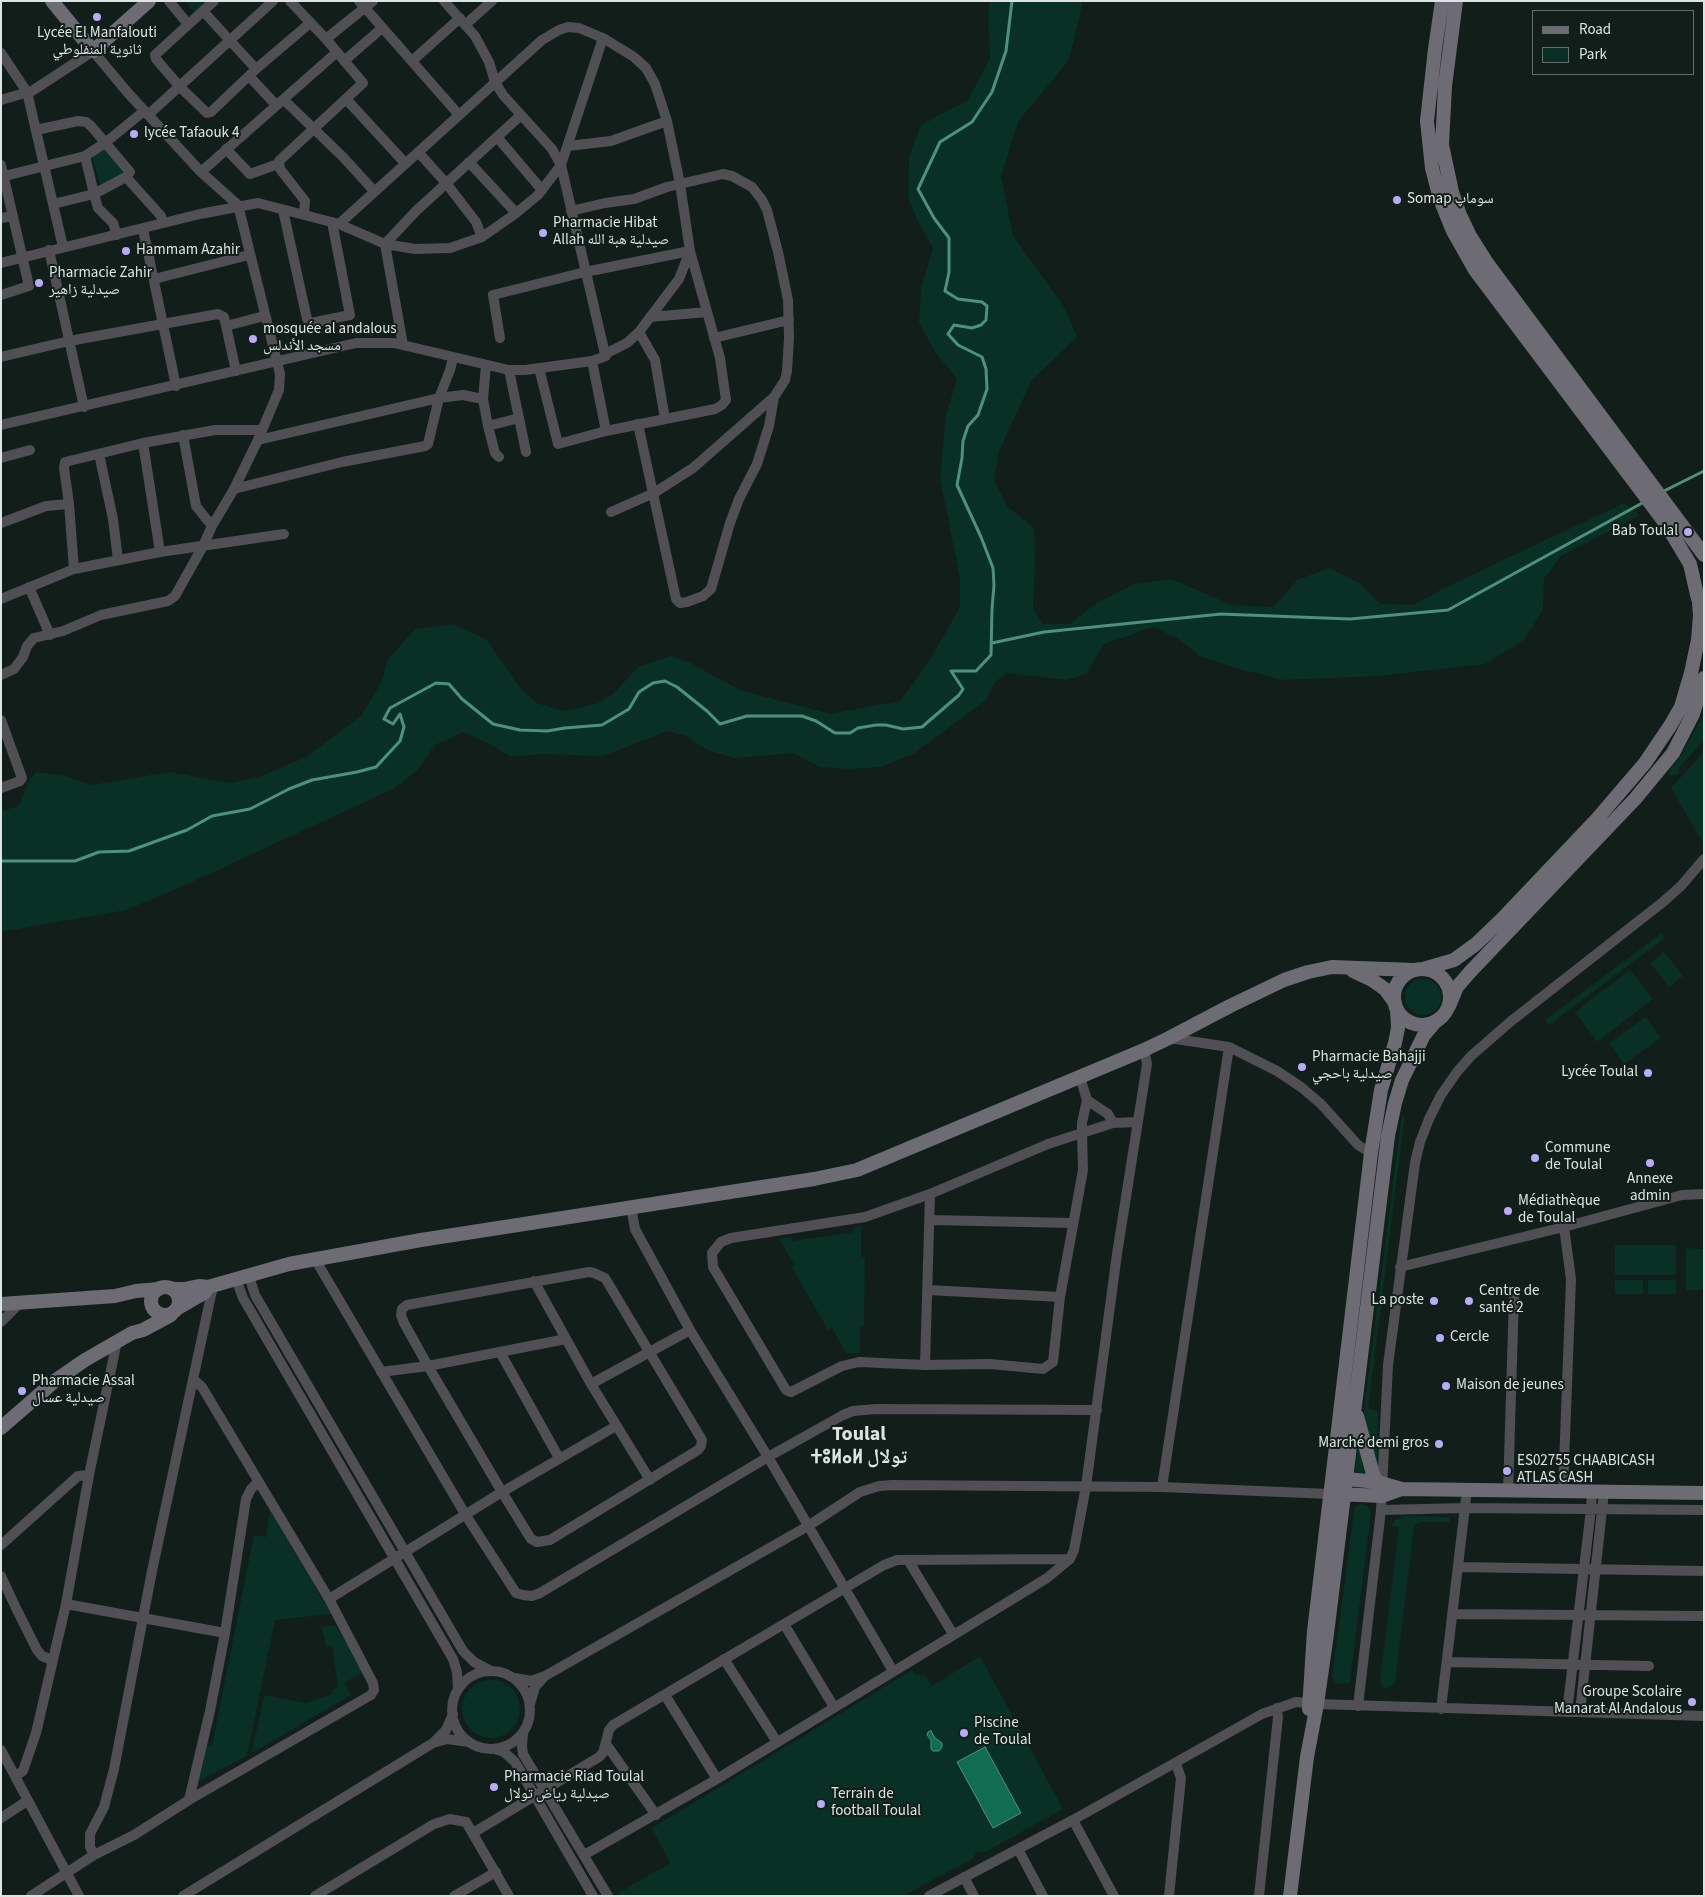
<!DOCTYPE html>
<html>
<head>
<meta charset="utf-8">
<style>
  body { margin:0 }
  #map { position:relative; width:1705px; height:1897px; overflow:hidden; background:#111e19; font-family:"Source Sans 3",sans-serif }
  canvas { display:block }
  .frame { position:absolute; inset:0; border:2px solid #dde5e2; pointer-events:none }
  .legend { position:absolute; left:1532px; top:10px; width:162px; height:65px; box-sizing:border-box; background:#111e19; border:1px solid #636e69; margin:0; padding:6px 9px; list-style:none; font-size:15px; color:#dde5e2 }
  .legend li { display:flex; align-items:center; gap:10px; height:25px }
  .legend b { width:25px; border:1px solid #636e69 }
</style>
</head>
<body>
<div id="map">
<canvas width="1705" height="1897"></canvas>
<div class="frame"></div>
<ul class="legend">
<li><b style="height:6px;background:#6d6c75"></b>Road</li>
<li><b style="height:14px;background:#083024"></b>Park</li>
</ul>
</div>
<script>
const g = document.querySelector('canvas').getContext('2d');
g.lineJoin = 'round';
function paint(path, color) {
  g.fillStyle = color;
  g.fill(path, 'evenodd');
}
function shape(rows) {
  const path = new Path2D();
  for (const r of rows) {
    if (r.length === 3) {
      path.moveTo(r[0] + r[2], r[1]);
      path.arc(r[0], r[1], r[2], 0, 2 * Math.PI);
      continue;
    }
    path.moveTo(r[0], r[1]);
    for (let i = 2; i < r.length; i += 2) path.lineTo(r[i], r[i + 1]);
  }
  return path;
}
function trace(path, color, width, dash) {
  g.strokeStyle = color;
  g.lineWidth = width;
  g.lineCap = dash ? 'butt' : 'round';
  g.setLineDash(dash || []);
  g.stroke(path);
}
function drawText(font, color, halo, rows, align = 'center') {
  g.font = font + ' "Source Sans 3","Noto Naskh Arabic","Noto Sans Tifinagh",sans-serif';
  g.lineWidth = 4;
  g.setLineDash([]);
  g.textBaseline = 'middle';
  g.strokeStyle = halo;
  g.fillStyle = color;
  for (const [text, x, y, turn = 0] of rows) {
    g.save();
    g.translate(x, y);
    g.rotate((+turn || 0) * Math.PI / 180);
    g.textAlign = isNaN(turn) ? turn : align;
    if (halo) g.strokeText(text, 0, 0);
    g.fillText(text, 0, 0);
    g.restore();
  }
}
paint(shape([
  [185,1,207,1,195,13],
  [990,1,1083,1,1069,60,1018,122,1001,176,1013,236,1063,305,1077,337,1032,380,999,451,994,480,1007,506,1034,528,1035,560,1033,608,1043,624,1070,624,1094,605,1133,584,1171,579,1232,605,1274,607,1297,580,1329,568,1359,583,1380,604,1413,605,1444,588,1624,503,1640,515,1561,556,1544,579,1543,610,1524,640,1485,664,1378,676,1284,680,1239,669,1200,656,1177,638,1153,627,1104,644,1086,674,1066,680,1007,673,995,682,986,700,913,754,881,767,849,769,819,767,794,753,734,758,707,750,686,736,667,731,603,756,541,754,511,757,488,743,463,732,435,745,417,771,393,789,179,888,126,910,1,932,1,811,19,806,29,780,37,772,66,776,91,785,169,772,231,783,261,776,306,757,361,716,382,681,388,659,415,629,453,624,487,640,520,688,537,703,564,711,596,704,613,694,638,667,670,656,691,663,740,690,830,714,900,701,928,663,960,607,960,578,940,478,946,415,957,379,935,352,919,323,921,288,933,248,918,222,908,197,909,157,921,125,968,100,990,58,988,12],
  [105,148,126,172,103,191,91,155],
  [1704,714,1704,740,1679,768,1679,774,1670,776,1669,774,1670,768,1675,765,1679,759],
  [1704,752,1704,842,1703,843,1671,788],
  [1662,933,1665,938,1549,1025,1545,1020],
  [1664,952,1683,976,1669,987,1650,963],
  [1630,970,1653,999,1597,1042,1575,1012],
  [1423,997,18],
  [1646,1017,1661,1038,1624,1064,1609,1043],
  [1402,1113,1404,1116,1404,1122,1368,1409,1378,1411,1377,1471,1364,1423,1364,1410],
  [861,1226,861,1257,865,1257,864,1326,860,1326,860,1353,846,1353,832,1328,828,1330,792,1268,795,1266,779,1239,791,1237,792,1241,854,1232,854,1228],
  [1615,1245,1676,1245,1676,1275,1615,1275],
  [1686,1248,1704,1249,1704,1290,1686,1290],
  [1615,1280,1643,1280,1643,1294,1615,1294],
  [1648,1280,1676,1280,1676,1294,1648,1294],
  [1359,1441,1369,1476,1355,1471],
  [1361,1504,1368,1506,1371,1514,1350,1681,1349,1683,1341,1684,1336,1683,1332,1678,1354,1511,1356,1506],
  [270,1511,331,1614,275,1620,247,1756,199,1781,207,1746,212,1746,254,1535,266,1537],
  [1404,1516,1450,1517,1450,1522,1421,1522,1416,1524,1414,1527,1395,1683,1391,1687,1387,1688,1384,1688,1380,1681,1399,1527,1391,1526,1394,1521],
  [335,1625,364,1672,344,1683,351,1695,252,1753,264,1695,306,1703,331,1694,331,1691,338,1687,332,1646,326,1647,322,1627],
  [980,1656,1063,1809,983,1853,976,1852,974,1858,903,1896,618,1896,617,1894,670,1863,652,1828,912,1670,914,1674,925,1675,932,1686],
  [491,1709,29]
]), '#083024');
const water = shape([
  [931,1731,935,1738,942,1743,942,1747,939,1751,933,1751,931,1749,931,1740,927,1735,928,1732,931,1731],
  [985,1747,1021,1813,993,1828,957,1762,985,1747]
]);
paint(water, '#106d52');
trace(water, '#4e917d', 1);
trace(shape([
  [1662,492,1704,471],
  [992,643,1044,632,1221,614,1350,619,1448,610,1644,502],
  [1,861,75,861,99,852,129,851,187,830,212,816,250,809,289,789,312,780,357,772,376,767,400,741,404,727,400,714,393,724,384,719,390,708,436,683,449,684,462,699,493,724,520,730,547,731,565,728,602,725,629,709,639,692,653,683,665,681,677,687,707,711,720,724,747,716,802,716,816,721,835,733,850,733,858,728,876,725,886,725,903,729,922,727,959,695,963,689,951,671,976,671,991,655,992,609,994,585,993,568,981,537,957,485,962,458,963,441,968,426,978,415,987,389,986,369,982,357,958,345,948,334,954,325,972,328,981,325,986,320,987,306,982,302,958,299,945,291,949,272,949,238,934,218,918,189,940,142,972,122,992,92,1006,51,1012,1]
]), '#4e917d', 3);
trace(shape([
  [169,1,188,24],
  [214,1,155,55,156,59,180,87,207,113,211,112,256,69,310,23],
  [290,1,326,39,363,83,279,161,280,169,305,201,304,214],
  [359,1,459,115],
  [444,1,475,36,489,62,495,82,503,95,552,149,561,165,605,354],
  [203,11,256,69],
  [466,24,492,1],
  [326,39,373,1],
  [1,53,27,92,63,247],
  [344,61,382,28],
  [412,61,460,18],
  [249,76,276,105],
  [346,99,405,163],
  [1,100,32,91,93,51,128,93,201,172,238,205,280,374,279,390,258,440,234,489,212,526,203,546,175,596,168,601,101,615,63,631,34,638,27,646,23,657,14,669,1,675],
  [284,100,343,157,374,191],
  [148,115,273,1],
  [36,130,78,121,86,122,91,126,130,172,126,177,161,216,163,223],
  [497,137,542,190],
  [568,146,611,141,667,121],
  [226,149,250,174,278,164],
  [418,152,446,183,476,222,482,237],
  [85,156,94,194,126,177],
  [469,162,516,213],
  [1,165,29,286,1,295],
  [201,172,337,52],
  [1,177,85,156,105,143,144,111],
  [53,204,94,194,98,208,113,223,117,235],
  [283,210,307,319,311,323,350,315,332,222],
  [571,211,605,203,634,199,667,187,723,174,732,176,752,187,762,200,767,210,778,252,788,300,789,338,787,371,785,380,774,397,693,468,654,493,611,512],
  [1,218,13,216],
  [143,229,176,386],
  [49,250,84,407],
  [1,263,200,214,258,203,339,224,385,244,415,249,450,248,482,237,515,214,538,195,561,165,603,38],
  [154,279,249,255],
  [650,317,707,312],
  [226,326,236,371],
  [639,332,655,360,665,419],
  [500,338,493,295,585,272,690,251,720,358,726,400,722,405,715,409,606,431,558,444,539,368],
  [714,338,789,320],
  [403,345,385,244,416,211,521,115],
  [1,357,69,341,218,314,224,317,226,326,264,316],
  [592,361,606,431],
  [486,365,483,399,488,426,495,453,499,457],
  [509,370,526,452],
  [638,424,676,599,680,603,687,602,703,596,711,589,730,523,739,499,757,464,769,426,774,397],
  [1,425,356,343,394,343,509,370,525,370,592,361,606,356,605,354,627,343,639,332,679,279,690,251,680,184,667,121,655,84,646,68,634,57,603,38,579,28,568,27,559,30,542,40,339,224],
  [488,426,519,418],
  [183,435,196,506,212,526],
  [258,440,439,398,463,395,483,399],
  [143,443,160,552],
  [99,454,113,519,118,560],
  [1,458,30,450],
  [234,489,342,462,425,446,428,444,439,398,450,370,453,358],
  [1,523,46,506,69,504],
  [74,569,69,504,64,468,65,462,143,443,215,430,262,430],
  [29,587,50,635],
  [1,599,74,569,160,552,284,534],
  [1,720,22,778,20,781,1,788],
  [1169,1038,1229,1047,1277,1071,1301,1087,1321,1104,1358,1145,1371,1153],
  [1080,1077,1087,1100,1082,1123,1082,1133,1083,1170,1060,1297,1053,1362,1043,1369,990,1364,925,1365,859,1362,842,1366,791,1392,786,1390,713,1267,712,1253,721,1242,731,1238,865,1217,930,1194,1048,1144,1082,1133,1113,1123,1137,1122],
  [1087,1100,1108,1114,1113,1123],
  [631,1207,635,1229,690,1330,768,1457,893,1671],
  [930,1220,1073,1223],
  [315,1259,465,1514,516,1593,523,1595,532,1596,540,1593,768,1457,843,1415,853,1411,876,1409,1097,1410],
  [1400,1267,1564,1227,1682,1195,1704,1194],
  [589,1272,594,1273,605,1278,702,1440,701,1446,698,1450,550,1540,537,1542,531,1539,502,1492,428,1366,404,1323,401,1315,402,1309,407,1305,589,1272],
  [249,1276,255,1295,463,1651,474,1662,491,1671],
  [236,1279,243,1298,453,1659,457,1672,458,1689],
  [534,1281,591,1384,650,1480],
  [928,1290,1060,1297],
  [1,1322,20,1303],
  [500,1352,559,1458],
  [925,1365,930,1194],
  [381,1372,428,1366,566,1339],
  [591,1384,690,1330],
  [1162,1487,1229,1047],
  [1508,1491,1514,1297],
  [1563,1491,1571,1279,1564,1227],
  [1381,1510,1465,1508,1704,1510],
  [1,1545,78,1476,89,1475],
  [908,1560,953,1634],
  [1458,1567,1704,1571],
  [1,1576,16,1608,37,1650,42,1656,52,1660],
  [329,1599,502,1492,616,1426],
  [66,1604,225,1633],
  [1453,1614,1704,1616],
  [784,1624,834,1707],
  [724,1659,777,1742],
  [1447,1662,1649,1666],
  [491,1710,39],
  [545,1676,808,1526,860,1492,879,1486,892,1485,1162,1487,1330,1494],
  [515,1678,531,1681,545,1676,535,1687,530,1704],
  [665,1695,717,1779],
  [1317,1704,1704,1716],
  [1358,1706,1381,1510,1388,1365,1415,1163,1420,1142,1429,1119,1441,1095,1457,1072,1471,1056,1510,1022,1663,902,1681,886,1704,859],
  [1441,1709,1467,1490],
  [1567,1712,1591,1509,1592,1492],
  [1580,1712,1604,1492],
  [453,1714,446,1730,433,1743,447,1739,469,1742],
  [523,1733,522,1747,523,1754,608,1896],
  [606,1744,656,1815],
  [495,1749,504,1752,515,1762,593,1896],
  [1,1750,79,1896],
  [15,1776,23,1771,36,1733,66,1604,89,1475,117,1341],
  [189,1800,210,1711,225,1633,246,1499,251,1489,258,1482],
  [1,1818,27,1801],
  [1073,1820,1114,1896],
  [473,1833,599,1757,603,1753,609,1730,613,1725,884,1565,897,1560,1070,1559],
  [1018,1849,1043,1896],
  [94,1855,90,1847,90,1834,104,1807,114,1769,152,1571,213,1286],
  [584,1855,717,1779,1016,1597,1047,1578,1070,1559,1074,1550,1086,1486,1117,1254,1147,1064,1144,1050],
  [964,1877,974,1896],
  [31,1896,94,1855,134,1835,189,1800,371,1695,374,1690,373,1683,329,1599,202,1387,193,1379],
  [183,1896,433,1743],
  [315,1896,434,1824,450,1819,466,1822,509,1896],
  [454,1896,496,1872],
  [929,1896,1073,1820,1262,1714,1296,1702,1309,1703],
  [1169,1896,1181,1778,1176,1764],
  [1259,1896,1278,1717,1277,1708]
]), '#4f4f54', 10);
trace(shape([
  [52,1,93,51,149,1],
  [1442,1,1435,49,1427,121,1432,168,1440,199,1453,231,1475,270,1666,524,1690,564,1698,599],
  [1456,1,1445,86,1442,145,1452,192,1460,215,1470,236,1487,263,1704,555],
  [1423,969,1454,960,1476,944,1503,918,1597,819,1645,763,1670,726,1681,707,1691,673,1698,640,1700,615,1699,603],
  [1422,997,28],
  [1353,971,1372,980,1385,989,1395,1003],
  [1449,1006,1457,987,1470,972,1635,799,1673,753,1693,714,1704,678],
  [165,1301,14],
  [172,1289,184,1289,199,1286,208,1287,289,1264,421,1240,814,1179,857,1170,1144,1050,1169,1038,1230,1006,1284,980,1308,972,1332,967,1414,970],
  [1,1304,115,1296,136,1291,159,1289],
  [178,1308,204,1293,208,1287],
  [1357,1416,1373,1474,1377,1482],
  [1,1428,56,1380,85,1360,132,1333,143,1330,171,1315],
  [1338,1480,1347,1479,1377,1482,1402,1489,1704,1493],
  [1336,1494,1382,1496,1402,1489],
  [1309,1709,1314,1631,1371,1153,1381,1090,1395,1043,1398,1028,1397,1009],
  [1290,1896,1307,1757,1317,1704,1327,1634,1388,1136,1395,1103,1402,1080,1424,1035,1436,1021]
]), '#6d6c75', 14);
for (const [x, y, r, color] of [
  [97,17,5,"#b8abf7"],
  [134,134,5,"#b8abf7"],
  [1397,200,5,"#b8abf7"],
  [543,233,5,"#b8abf7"],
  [126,251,5,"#b8abf7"],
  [39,283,5,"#b8abf7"],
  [253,339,5,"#b8abf7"],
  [1688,532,5,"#b8abf7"],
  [1302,1067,5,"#b8abf7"],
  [1648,1073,5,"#b8abf7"],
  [1535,1158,5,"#b8abf7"],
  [1650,1163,5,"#b8abf7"],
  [1508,1211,5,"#b8abf7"],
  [1434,1301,5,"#b8abf7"],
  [1469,1301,5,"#b8abf7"],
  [1440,1338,5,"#b8abf7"],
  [1446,1386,5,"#b8abf7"],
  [22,1391,5,"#b8abf7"],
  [1439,1444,5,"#b8abf7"],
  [1507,1471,5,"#b8abf7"],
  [1692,1702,5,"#b8abf7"],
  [964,1733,5,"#b8abf7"],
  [494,1787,5,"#b8abf7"],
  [821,1804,5,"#b8abf7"]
]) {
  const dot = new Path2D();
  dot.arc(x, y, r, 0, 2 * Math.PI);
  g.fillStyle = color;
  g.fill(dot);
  trace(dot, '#111e19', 2);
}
drawText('15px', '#dde5e2', '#111e19', [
  ["Lycée El Manfalouti",97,34,"center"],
  ["ثانوية المنفلوطي",97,51,"center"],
  ["lycée Tafaouk 4",144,134],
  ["Somap سوماپ",1407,200],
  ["Pharmacie Hibat",553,224],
  ["Allah صيدلية هبة الله",553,241],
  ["Hammam Azahir",136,251],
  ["Pharmacie Zahir",49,274],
  ["صيدلية زاهير",49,291],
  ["mosquée al andalous",263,330],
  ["مسجد الأندلس",263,347],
  ["Bab Toulal",1678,532,"right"],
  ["Pharmacie Bahajji",1312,1058],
  ["صيدلية باحجي",1312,1075],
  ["Lycée Toulal",1638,1073,"right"],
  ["Commune",1545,1149],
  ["de Toulal",1545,1166],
  ["Annexe",1650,1180,"center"],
  ["admin",1650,1197,"center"],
  ["Médiathèque",1518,1202],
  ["de Toulal",1518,1219],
  ["Centre de",1479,1292],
  ["santé 2",1479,1309],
  ["La poste",1424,1301,"right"],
  ["Cercle",1450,1338],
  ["Pharmacie Assal",32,1382],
  ["صيدلية عسال",32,1399],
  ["Maison de jeunes",1456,1386],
  ["Marché demi gros",1429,1444,"right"],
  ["ES02755 CHAABICASH",1517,1462],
  ["ATLAS CASH",1517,1479],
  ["Groupe Scolaire",1682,1693,"right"],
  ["Manarat Al Andalous",1682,1710,"right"],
  ["Piscine",974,1724],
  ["de Toulal",974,1741],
  ["Pharmacie Riad Toulal",504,1778],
  ["صيدلية رياض تولال",504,1795],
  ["Terrain de",831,1795],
  ["football Toulal",831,1812]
], 'left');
drawText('bold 20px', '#dde5e2', '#111e19', [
  ["Toulal",859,1436],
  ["ⵜⵓⵍⴰⵍ تولال",859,1459]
]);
</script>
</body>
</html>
